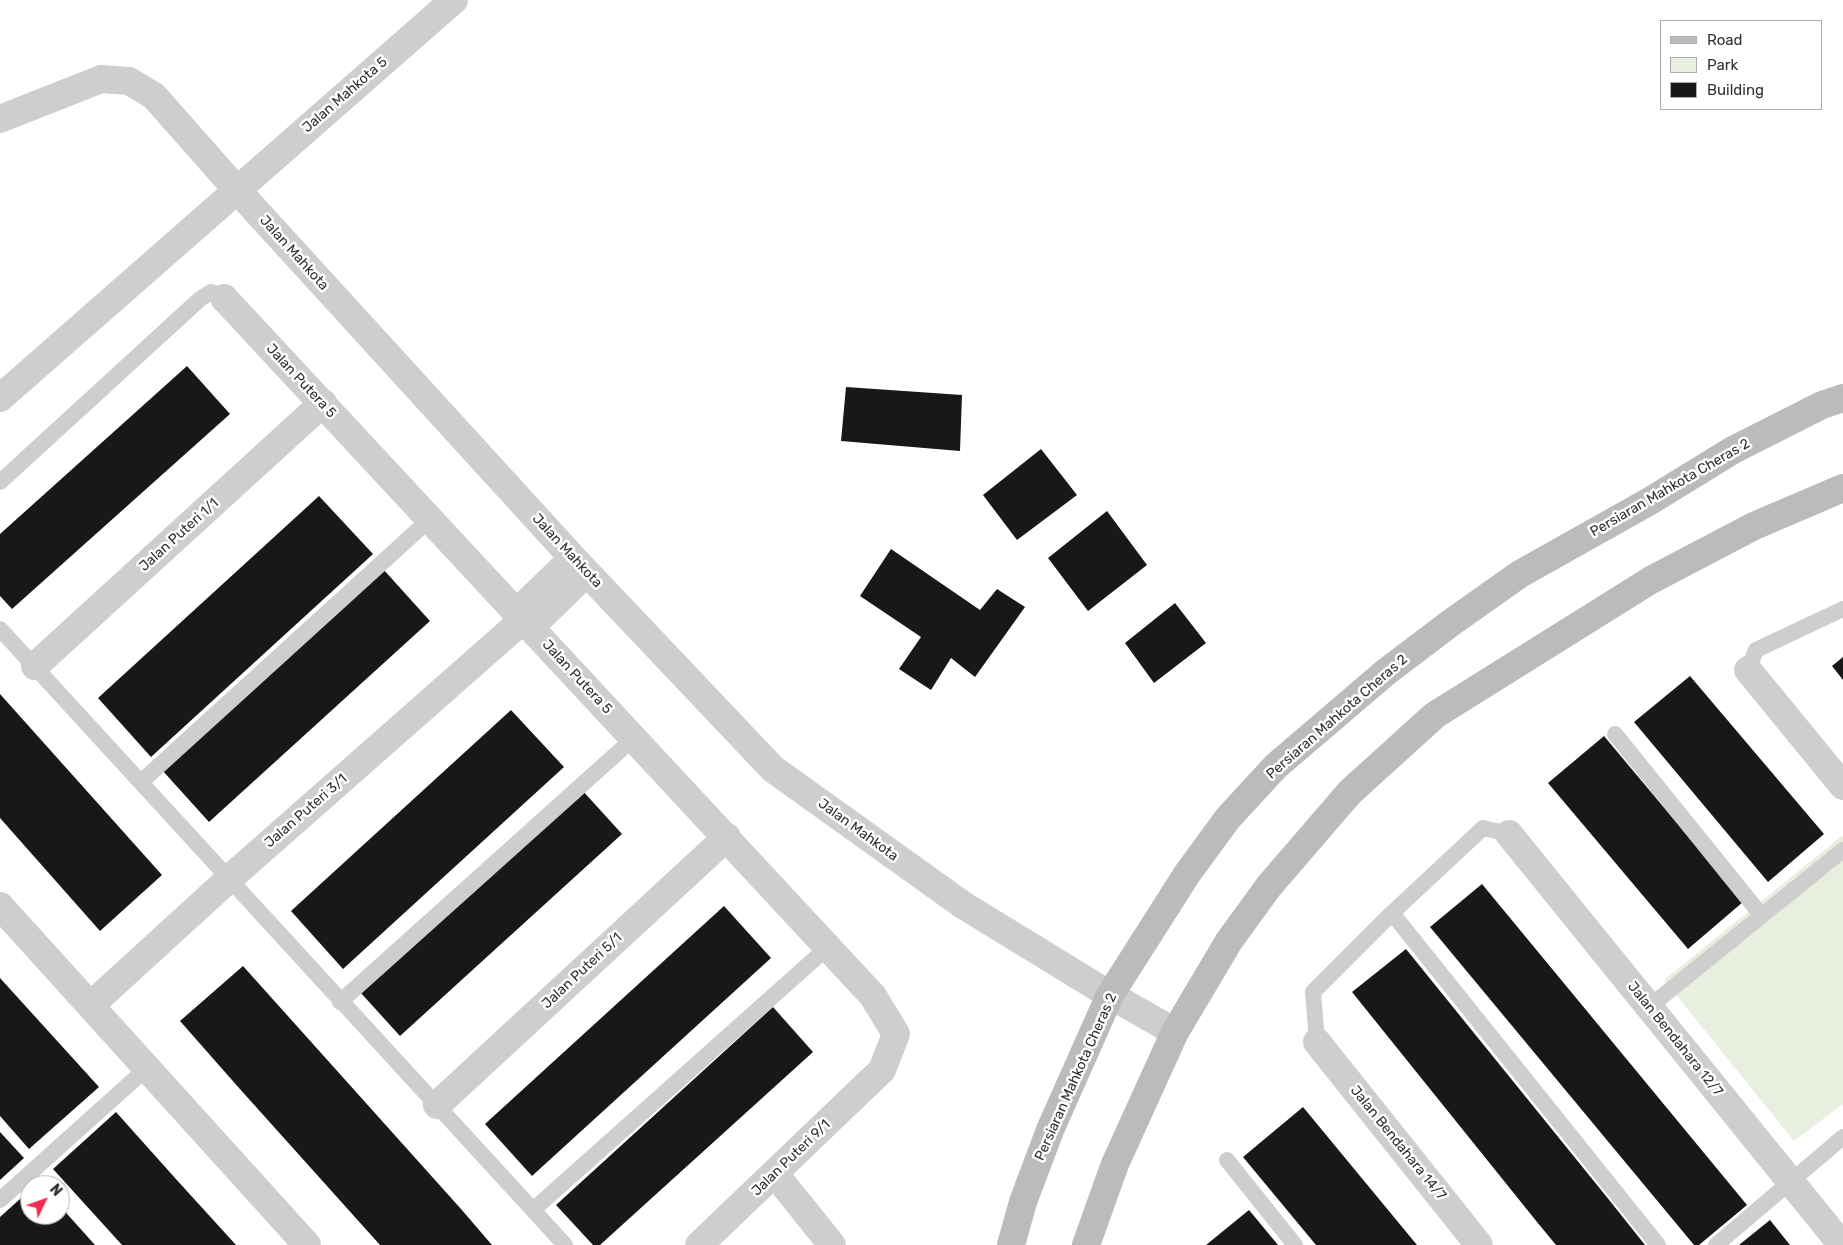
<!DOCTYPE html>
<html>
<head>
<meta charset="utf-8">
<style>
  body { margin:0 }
  #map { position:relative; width:1843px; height:1245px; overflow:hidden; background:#fff; font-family:Rubik,sans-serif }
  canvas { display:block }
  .legend { position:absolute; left:1660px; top:20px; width:162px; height:90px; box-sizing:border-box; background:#fff; border:1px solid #adadad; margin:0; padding:6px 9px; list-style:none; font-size:15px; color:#313131 }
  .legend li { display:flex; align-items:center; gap:10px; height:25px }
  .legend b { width:25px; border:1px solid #adadad }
  .north { position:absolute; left:20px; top:1175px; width:50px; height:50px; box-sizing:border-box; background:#fff; border:1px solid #adadad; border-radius:50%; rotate:48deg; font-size:14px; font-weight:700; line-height:20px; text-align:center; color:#313131 }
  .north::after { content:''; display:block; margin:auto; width:18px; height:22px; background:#ee2d4e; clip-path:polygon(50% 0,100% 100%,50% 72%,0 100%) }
</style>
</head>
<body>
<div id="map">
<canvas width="1843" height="1245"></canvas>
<ul class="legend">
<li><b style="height:6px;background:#bbb"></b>Road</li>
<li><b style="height:14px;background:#e9efdf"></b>Park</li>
<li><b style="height:14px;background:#181818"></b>Building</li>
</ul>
<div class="north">N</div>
</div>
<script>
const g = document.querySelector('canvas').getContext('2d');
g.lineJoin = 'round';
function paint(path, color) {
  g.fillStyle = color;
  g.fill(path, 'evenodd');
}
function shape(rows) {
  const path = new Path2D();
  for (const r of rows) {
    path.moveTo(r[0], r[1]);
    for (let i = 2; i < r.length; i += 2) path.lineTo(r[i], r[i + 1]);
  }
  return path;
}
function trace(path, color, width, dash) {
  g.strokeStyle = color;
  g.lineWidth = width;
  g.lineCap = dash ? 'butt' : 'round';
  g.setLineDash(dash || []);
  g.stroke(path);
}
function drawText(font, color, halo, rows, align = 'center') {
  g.font = font + ' Rubik,sans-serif';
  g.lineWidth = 5;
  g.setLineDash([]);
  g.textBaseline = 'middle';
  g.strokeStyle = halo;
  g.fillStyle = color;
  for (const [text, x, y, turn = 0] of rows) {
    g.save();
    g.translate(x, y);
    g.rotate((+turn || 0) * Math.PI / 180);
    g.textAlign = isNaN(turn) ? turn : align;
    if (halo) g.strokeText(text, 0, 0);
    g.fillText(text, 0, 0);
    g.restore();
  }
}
paint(shape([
  [1843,835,1843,1104,1794,1141,1664,980]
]), '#e9efdf');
paint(shape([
  [187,366,230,414,12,609,0,596,0,534],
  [846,387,962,395,960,451,841,441],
  [1041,449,1077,495,1017,540,983,495],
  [319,496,373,554,151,757,98,698],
  [1107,511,1147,565,1088,611,1048,558],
  [891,549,980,610,997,589,1025,607,975,677,951,658,931,690,899,669,921,637,860,596],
  [383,569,430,621,209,822,162,770],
  [1175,603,1206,643,1154,683,1125,643],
  [1843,657,1843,680,1832,666],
  [1690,676,1824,834,1768,882,1634,722],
  [0,694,162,875,100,931,0,818],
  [511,710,564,767,343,969,291,911],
  [1604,736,1743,902,1688,949,1548,783],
  [582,790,622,834,400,1036,360,992],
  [1482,884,1747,1205,1699,1245,1694,1245,1430,927],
  [724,906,771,958,532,1176,485,1124],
  [1406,949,1610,1201,1645,1245,1556,1245,1537,1222,1352,992],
  [243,966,461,1209,492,1245,380,1245,239,1088,180,1021],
  [0,978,99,1087,29,1149,0,1116],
  [773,1007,813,1052,600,1245,593,1245,556,1205],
  [1303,1107,1417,1245,1316,1245,1243,1157],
  [116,1112,175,1178,236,1245,122,1245,53,1169],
  [0,1132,24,1158,0,1180],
  [30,1190,30,1215,60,1215,60,1206,95,1245,0,1245,0,1217],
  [1249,1210,1278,1245,1206,1245],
  [1770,1220,1790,1245,1739,1245]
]), '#181818');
trace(shape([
  [0,482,200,299,211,292,224,298],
  [0,629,565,1245],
  [1748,670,1756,650,1843,609],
  [1615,734,1762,916],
  [141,782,430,519],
  [1392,913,1658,1245],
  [340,1002,634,738],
  [1649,1007,1843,850],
  [1317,1042,1313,992,1392,913,1483,828,1509,834],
  [1227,1160,1295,1245],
  [0,1200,147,1068],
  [533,1210,828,947],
  [1716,1245,1843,1137]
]), '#cecece', 16);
trace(shape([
  [0,119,101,79,129,81,154,96,237,190,573,558,773,769,963,905,1110,995,1175,1032],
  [224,298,873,996,896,1034,882,1070,699,1245],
  [0,398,454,0],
  [517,612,573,558],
  [531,627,586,573],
  [35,666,323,403],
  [1748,670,1843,786],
  [1509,834,1842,1245],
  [0,906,307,1245],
  [91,1005,230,878,524,619],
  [1317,1042,1479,1245],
  [437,1105,727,837],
  [775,1174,832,1245]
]), '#cecece', 28);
trace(shape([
  [1011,1245,1023,1202,1050,1130,1110,995,1187,874,1228,818,1276,766,1386,672,1452,622,1520,574,1650,501,1733,450,1822,405,1843,398],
  [1086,1245,1115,1164,1175,1032,1229,941,1269,886,1350,792,1435,715,1651,580,1754,526,1843,488]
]), '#bbb', 28);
drawText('14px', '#313131', '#fff', [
  ["Jalan Mahkota 5",345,95,-41],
  ["Jalan Mahkota",294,253,48],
  ["Jalan Putera 5",301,381,47],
  ["Persiaran Mahkota Cheras 2",1670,488,-30],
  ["Jalan Puteri 1/1",179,535,-42],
  ["Jalan Mahkota",567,551,47],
  ["Jalan Putera 5",577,677,47],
  ["Persiaran Mahkota Cheras 2",1337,717,-41],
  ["Jalan Puteri 3/1",306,811,-41],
  ["Jalan Mahkota",858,830,36],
  ["Jalan Puteri 5/1",582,971,-43],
  ["Jalan Bendahara 12/7",1675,1039,51],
  ["Persiaran Mahkota Cheras 2",1076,1077,-66],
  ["Jalan Bendahara 14/7",1398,1143,51],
  ["Jalan Puteri 9/1",791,1158,-44]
]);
</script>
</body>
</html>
